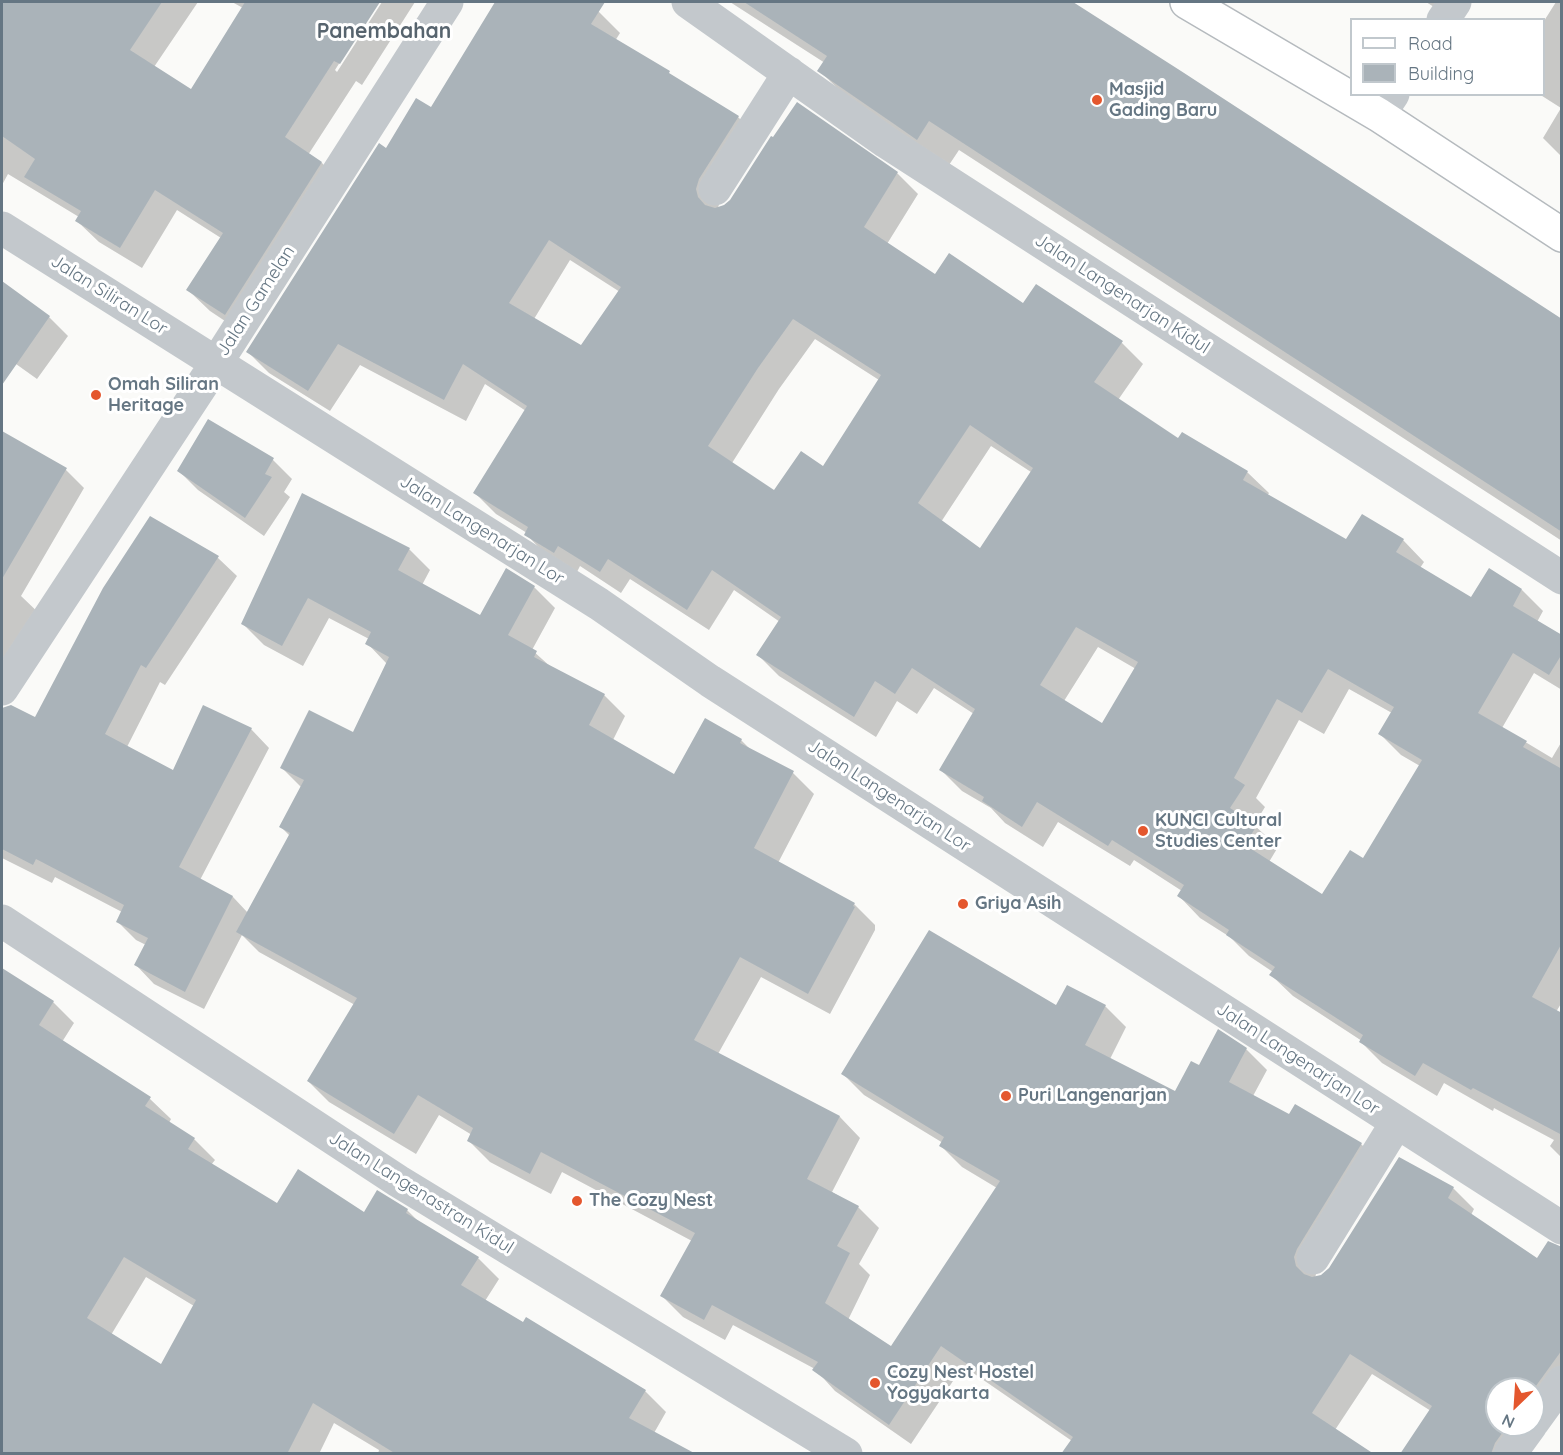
<!DOCTYPE html>
<html>
<head>
<meta charset="utf-8">
<style>
  body { margin:0 }
  #map { position:relative; width:1563px; height:1455px; overflow:hidden; background:#fafaf8; font-family:Quicksand,sans-serif }
  canvas { display:block }
  .frame { position:absolute; inset:0; border:3px solid #657683; pointer-events:none }
  .legend { position:absolute; left:1350px; top:18px; width:195px; height:78px; box-sizing:border-box; background:#fff; border:2px solid #c1c8cd; margin:0; padding:8px 10px; list-style:none; font-size:18px; color:#657683 }
  .legend li { display:flex; align-items:center; gap:12px; height:30px }
  .legend b { width:30px; border:2px solid #c1c8cd }
  .north { position:absolute; left:1485px; top:1377px; width:60px; height:60px; box-sizing:border-box; background:#fff; border:2px solid #c1c8cd; border-radius:50%; rotate:205deg; font-size:16px; font-weight:700; line-height:24px; text-align:center; color:#657683 }
  .north::after { content:''; display:block; margin:auto; width:21px; height:27px; background:#e4572e; clip-path:polygon(50% 0,100% 100%,50% 72%,0 100%) }
</style>
</head>
<body>
<div id="map">
<canvas width="1563" height="1455"></canvas>
<div class="frame"></div>
<ul class="legend">
<li><b style="height:8px;background:#fff"></b>Road</li>
<li><b style="height:16px;background:#aab3b9"></b>Building</li>
</ul>
<div class="north">N</div>
</div>
<script>
const g = document.querySelector('canvas').getContext('2d');
g.lineJoin = 'round';
function paint(path, color) {
  g.fillStyle = color;
  g.fill(path, 'evenodd');
}
function shape(rows) {
  const path = new Path2D();
  for (const r of rows) {
    path.moveTo(r[0], r[1]);
    for (let i = 2; i < r.length; i += 2) path.lineTo(r[i], r[i + 1]);
  }
  return path;
}
function trace(path, color, width, dash) {
  g.strokeStyle = color;
  g.lineWidth = width;
  g.lineCap = dash ? 'butt' : 'round';
  g.setLineDash(dash || []);
  g.stroke(path);
}
function drawText(font, color, halo, rows, align = 'center') {
  g.font = font + ' Quicksand,sans-serif';
  g.lineWidth = 6;
  g.setLineDash([]);
  g.textBaseline = 'middle';
  g.strokeStyle = halo;
  g.fillStyle = color;
  for (const [text, x, y, turn = 0] of rows) {
    g.save();
    g.translate(x, y);
    g.rotate((+turn || 0) * Math.PI / 180);
    g.textAlign = isNaN(turn) ? turn : align;
    if (halo) g.strokeText(text, 0, 0);
    g.fillText(text, 0, 0);
    g.restore();
  }
}
paint(shape([
  [2,2,198,2,154,67,191,91,243,8,232,2,378,2,335,70,337,72,382,2,415,2,362,85,356,81,308,155,322,163,343,185,246,335,210,311,188,290,221,238,177,210,142,268,99,242,77,221,79,217,8,174,2,185],
  [497,2,582,2,599,12,620,33,615,41,738,117,760,139,720,201,718,208,897,173,918,194,887,244,936,276,1024,305,1037,286,1122,343,1143,364,1118,400,1179,441,1247,472,1269,493,1267,496,1347,541,1403,540,1424,562,1420,568,1472,599,1522,590,1543,611,1537,622,1562,637,1562,690,1534,673,1502,728,1552,758,1562,741,1562,1002,1556,1012,1562,1015,1562,1158,1550,1146,1554,1140,1494,1108,1493,1111,1444,1083,1437,1096,1382,1063,1361,1042,1362,1041,1293,996,1271,975,1273,972,1249,956,1230,937,1200,918,1179,896,1182,891,1134,860,1130,866,1058,822,1043,847,1005,823,991,808,962,791,941,770,974,714,934,688,917,714,897,701,876,737,779,676,758,655,780,622,734,590,709,630,630,579,621,593,580,566,576,574,547,556,526,534,527,533,496,514,475,493,526,411,485,384,466,421,360,365,330,411,269,373,248,352,386,150,432,109],
  [570,260,620,292,581,347,534,319],
  [815,339,879,380,823,468,775,492,732,463,779,389],
  [991,446,1031,472,981,550,941,522],
  [1098,647,1136,669,1103,725,1064,701],
  [1349,689,1392,713,1380,734,1401,755,1420,766,1363,860,1322,896,1269,862,1278,847,1254,825,1265,807,1256,798,1299,720,1324,734],
  [730,2,1070,2,1562,321,1562,541,959,150,947,168,849,100,819,70,825,63],
  [1426,2,1472,2,1455,20],
  [1556,2,1562,2,1562,157,1543,138,1561,108,1539,94,1544,94,1544,21],
  [2,285,49,317,68,336,37,379,2,354],
  [209,421,273,460,292,479,284,492,290,497,264,536,198,490,179,471],
  [2,433,66,470,84,488,21,596,43,617,2,683],
  [150,518,218,558,237,576,165,685,160,682,127,747,174,772,251,729,269,748,200,880,233,897,248,913,290,836,281,827,302,788,282,768,353,734,387,664,367,643,369,639,329,618,303,666,264,645,243,624,409,549,430,570,422,585,481,617,507,570,534,587,555,608,532,650,552,668,604,695,625,716,613,740,675,776,741,740,752,751,793,773,814,794,778,863,854,904,875,925,875,930,830,1014,761,977,718,1054,840,1117,860,1138,832,1192,858,1207,879,1228,859,1264,870,1275,848,1320,891,1348,997,1188,962,1167,941,1146,943,1143,864,1095,843,1074,1056,1008,1067,987,1105,1006,1126,1027,1110,1059,1175,1093,1199,1067,1218,1031,1246,1049,1267,1070,1253,1096,1290,1116,1361,1144,1382,1165,1317,1270,1315,1278,1322,1276,1453,1188,1474,1209,1471,1215,1537,1260,1562,1263,1562,1398,1523,1454,1402,1454,1431,1411,1372,1374,1335,1430,1072,1441,963,1366,911,1444,835,1391,815,1369,733,1325,725,1340,683,1317,662,1296,692,1241,562,1172,551,1194,490,1162,469,1141,472,1135,439,1115,416,1154,329,1102,308,1081,355,1005,259,952,242,935,204,1009,154,984,136,965,146,945,136,940,117,921,122,912,55,877,52,883,2,858,2,709,11,707,36,719],
  [1497,1389,1533,1389,1533,1425,1497,1425],
  [2,970,53,1002,74,1023,62,1042,150,1099,171,1119,169,1123,194,1139,215,1160,211,1165,278,1205,365,1215,407,1210,420,1223,478,1258,499,1279,485,1301,645,1391,666,1412,654,1433,693,1454,378,1454,379,1450,334,1423,319,1454,2,1454],
  [146,1277,194,1306,161,1366,111,1335]
]), '#0003');
paint(shape([
  [2,2,162,2,130,50,191,89,245,2,380,2,340,64,334,61,285,137,322,162,225,315,186,290,223,233,155,190,120,248,75,221,81,211,24,177,35,159,2,136],
  [495,2,605,2,591,24,670,71,669,73,739,116,699,179,696,189,698,197,705,205,715,208,724,205,730,200,771,136,773,137,797,102,898,172,864,227,935,274,949,253,1023,303,1036,284,1123,341,1094,382,1178,438,1182,432,1248,471,1243,480,1346,539,1362,514,1404,539,1396,552,1471,597,1489,568,1522,589,1513,606,1562,635,1562,654,1549,675,1513,653,1478,713,1527,741,1523,747,1562,769,1562,943,1532,997,1562,1013,1562,1135,1473,1088,1471,1090,1423,1063,1415,1076,1359,1042,1363,1035,1269,975,1275,967,1226,935,1229,930,1177,896,1184,885,1112,840,1108,846,1037,802,1022,827,982,801,984,797,939,770,975,709,912,668,895,694,875,681,854,717,756,655,781,617,712,570,687,610,608,559,600,572,558,546,554,553,524,535,528,527,473,493,527,406,463,364,444,400,338,344,308,391,246,352,379,143,386,148,416,98,431,107],
  [549,240,621,287,581,345,509,303],
  [793,319,881,375,823,466,801,451,774,490,708,446,758,368],
  [970,425,1033,468,980,548,918,503],
  [1076,627,1138,662,1102,723,1040,685],
  [1328,669,1394,707,1378,734,1422,760,1363,858,1350,850,1322,894,1245,845,1257,825,1230,808,1245,785,1234,778,1277,699,1302,713],
  [744,2,1073,2,1181,71,1562,319,1562,532,929,121,917,140,897,126,817,71,827,56],
  [2,281,50,316,2,385],
  [208,419,274,458,265,474,272,477,245,518,177,471],
  [2,431,67,468,2,579],
  [302,493,410,548,398,570,480,615,506,568,535,586,508,635,537,651,534,657,605,694,589,725,674,774,705,718,742,739,740,743,794,771,754,848,855,903,853,906,855,907,808,994,740,957,694,1040,840,1116,807,1179,859,1206,837,1246,850,1253,825,1303,891,1346,1000,1181,939,1146,944,1137,841,1074,929,930,1056,1005,1067,985,1106,1005,1085,1045,1175,1091,1191,1061,1199,1065,1218,1029,1247,1048,1229,1082,1289,1114,1295,1104,1362,1143,1297,1249,1294,1257,1296,1266,1304,1274,1312,1277,1321,1275,1329,1268,1399,1157,1454,1187,1448,1198,1537,1258,1548,1241,1562,1247,1562,1350,1533,1390,1497,1389,1497,1425,1508,1425,1495,1443,1491,1454,1400,1454,1432,1406,1350,1354,1312,1413,1374,1454,1061,1454,1073,1437,941,1346,889,1425,812,1370,818,1362,712,1305,704,1320,660,1296,695,1233,541,1152,530,1174,467,1141,473,1128,418,1095,394,1134,307,1081,357,998,236,932,290,833,279,827,304,780,280,768,309,710,353,732,389,657,365,644,371,632,308,598,282,646,241,624],
  [150,516,219,556,146,668,141,665,105,734,173,770,203,705,252,728,179,867,233,896,185,992,134,965,148,938,116,922,124,905,36,859,33,865,2,849,2,708,11,705,35,717,103,588],
  [2,968,54,1001,39,1025,151,1097,145,1106,195,1138,188,1149,277,1203,298,1169,364,1212,377,1190,408,1209,406,1213,479,1257,461,1285,523,1322,526,1317,646,1390,629,1418,696,1454,396,1454,313,1403,287,1454,2,1454],
  [124,1257,196,1300,161,1364,87,1318]
]), '#aab3b9');
const major = shape([
  [1187,2,1379,115,1562,235]
]);
trace(major, '#b5babe', 36);
trace(shape([
  [688,2,886,142,1562,578],
  [1443,20,1455,2],
  [1379,115,1393,94],
  [715,189,789,73],
  [2,228,599,604,710,681,1562,1228],
  [2,689,217,362,447,2],
  [2,921,398,1181,846,1454],
  [1313,1258,1397,1122],
  [1533,1422,1562,1382],
  [1510,1454,1531,1425]
]), '#c3c8cc', 33);
trace(major, '#fff', 33);
for (const [x, y, r, color] of [
  [1097,100,6,"#e4572e"],
  [96,395,6,"#e4572e"],
  [1143,831,6,"#e4572e"],
  [963,904,6,"#e4572e"],
  [1006,1096,6,"#e4572e"],
  [577,1201,6,"#e4572e"],
  [875,1383,6,"#e4572e"]
]) {
  const dot = new Path2D();
  dot.arc(x, y, r, 0, 2 * Math.PI);
  g.fillStyle = color;
  g.fill(dot);
  trace(dot, '#fff', 2);
}
drawText('bold 18px', '#657683', '#fff', [
  ["Masjid",1109,90],
  ["Gading Baru",1109,111],
  ["Omah Siliran",108,385],
  ["Heritage",108,406],
  ["KUNCI Cultural",1155,821],
  ["Studies Center",1155,842],
  ["Griya Asih",975,904],
  ["Puri Langenarjan",1018,1096],
  ["The Cozy Nest",589,1201],
  ["Cozy Nest Hostel",887,1373],
  ["Yogyakarta",887,1394]
], 'left');
drawText('18px', '#657683', '#fff', [
  ["Jalan Langenarjan Kidul",1122,294,33],
  ["Jalan Siliran Lor",109,295,32],
  ["Jalan Gamelan",256,301,-57],
  ["Jalan Langenarjan Lor",482,530,32],
  ["Jalan Langenarjan Lor",889,796,33],
  ["Jalan Langenarjan Lor",1298,1059,33],
  ["Jalan Langenastran Kidul",421,1193,32]
]);
drawText('bold 21px', '#57646e', '#fff', [
  ["Panembahan",384,32]
]);
</script>
</body>
</html>
